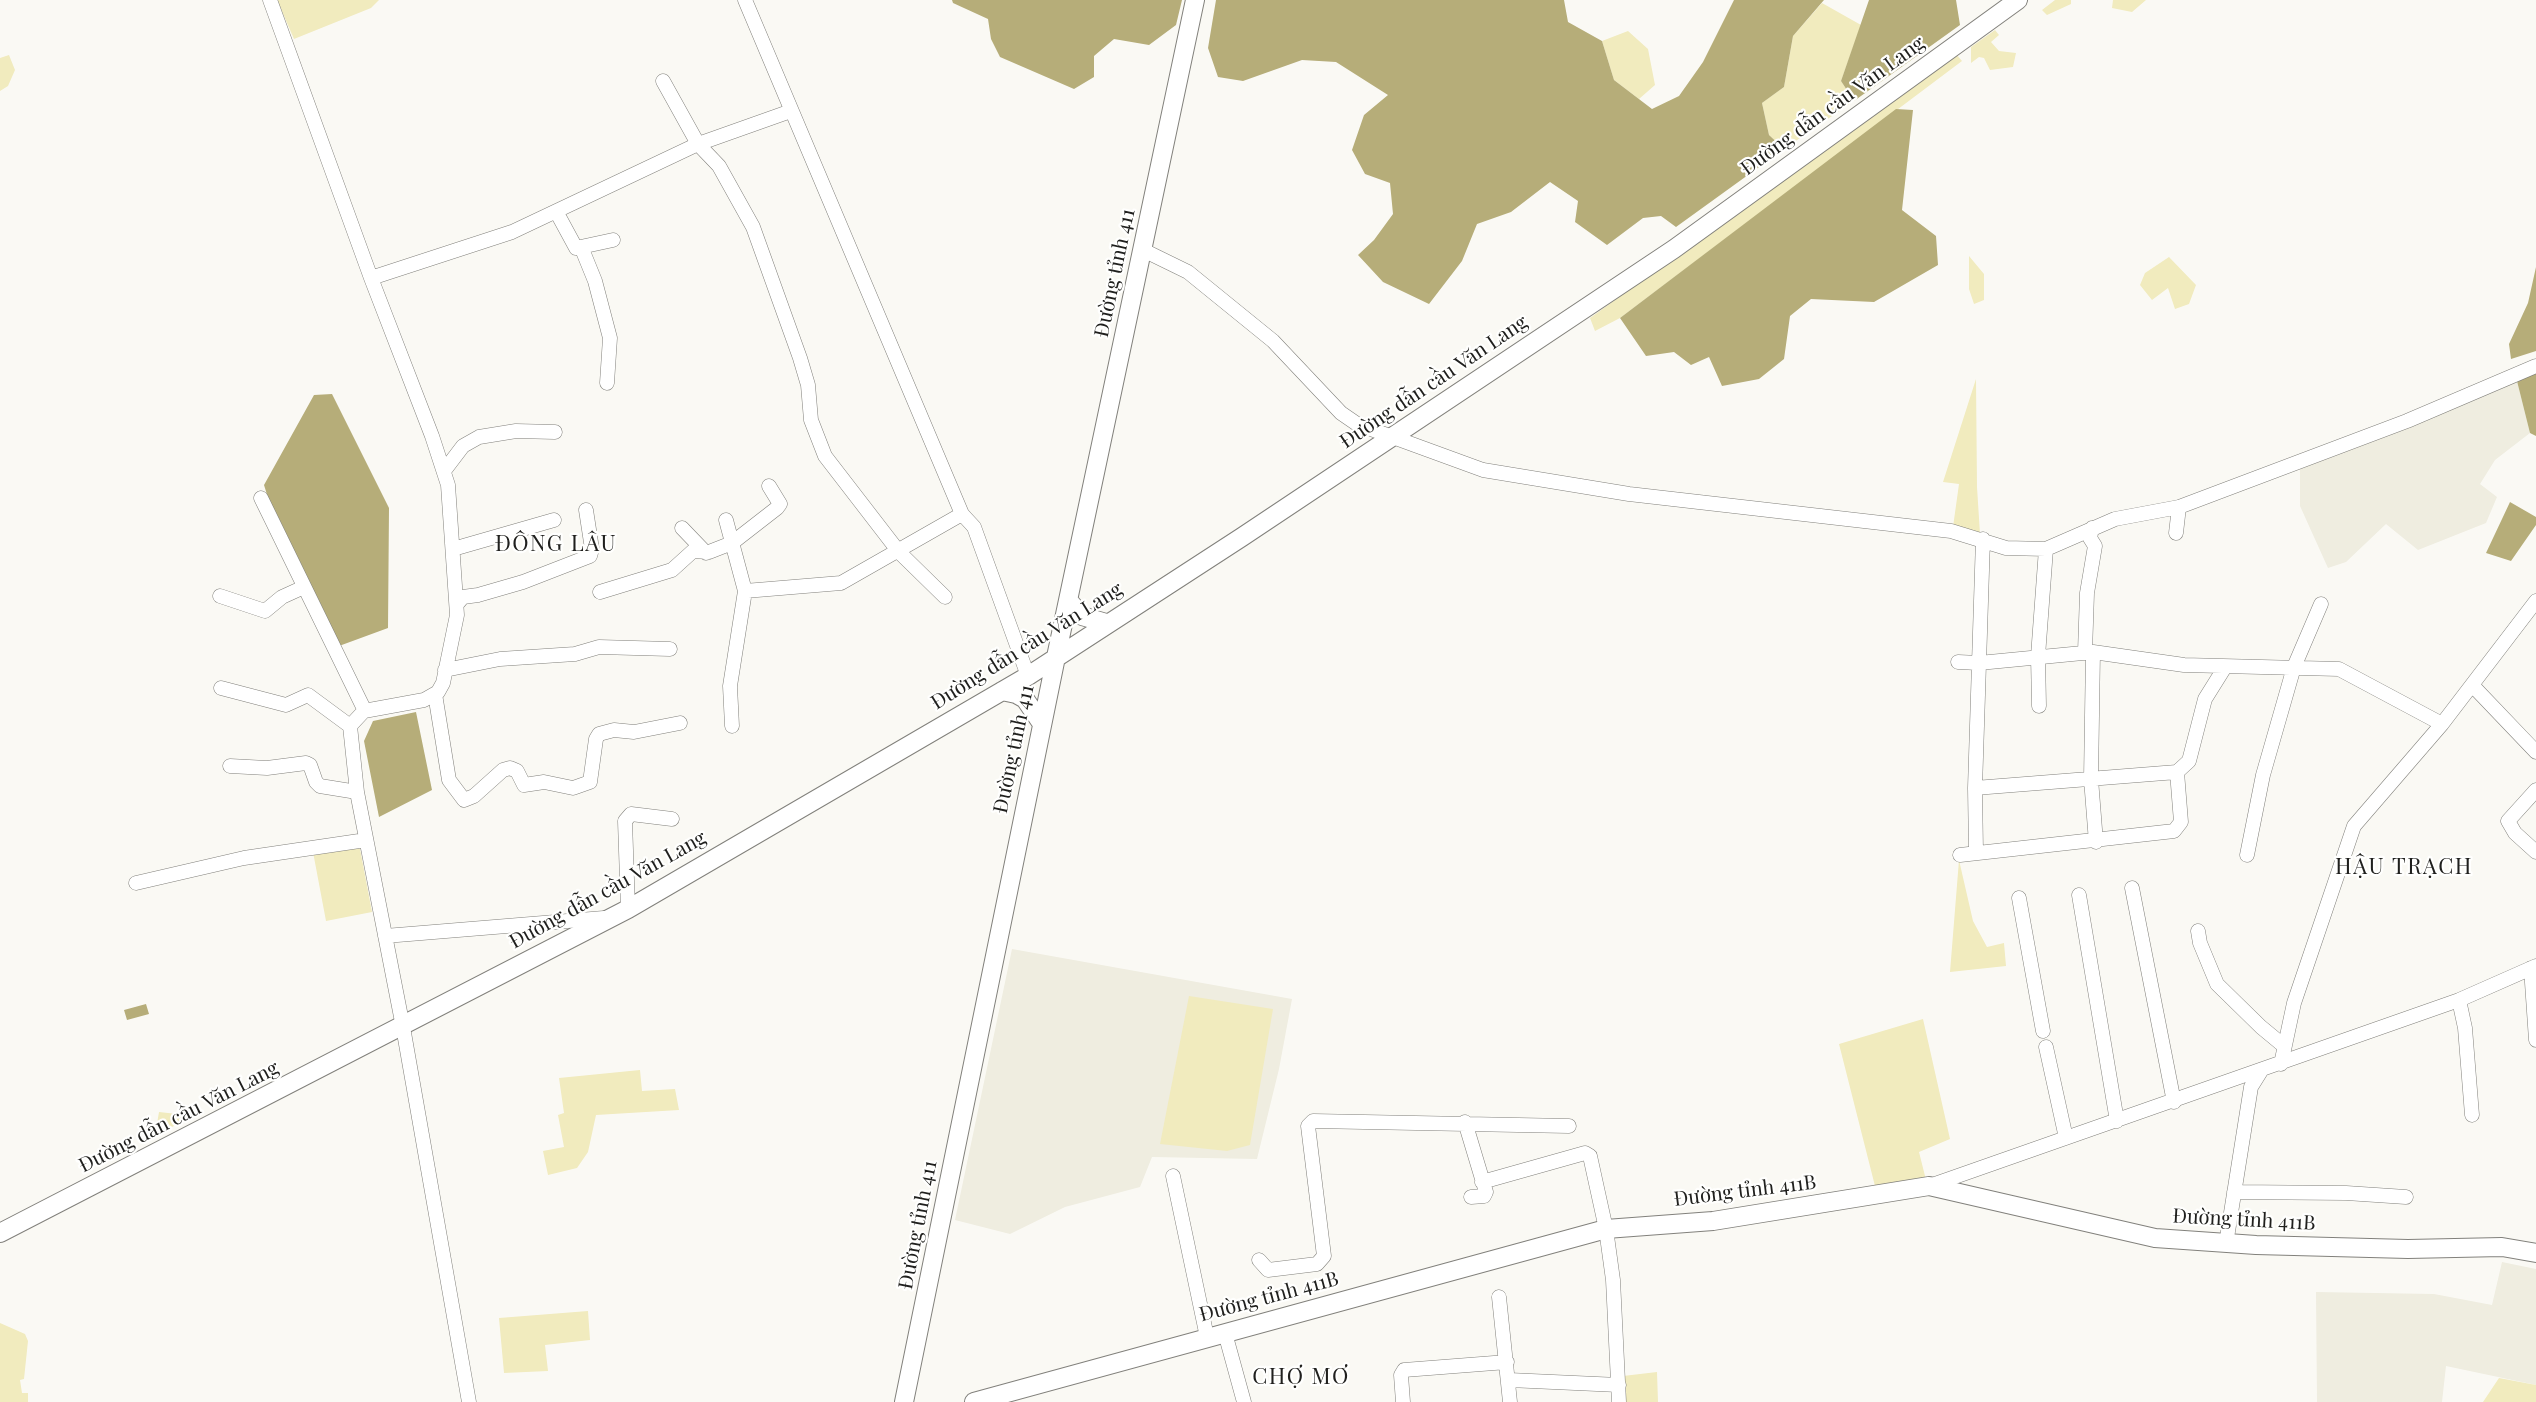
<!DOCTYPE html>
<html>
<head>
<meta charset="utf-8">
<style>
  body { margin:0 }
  canvas { display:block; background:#faf9f4 }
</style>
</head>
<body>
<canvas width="2536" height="1402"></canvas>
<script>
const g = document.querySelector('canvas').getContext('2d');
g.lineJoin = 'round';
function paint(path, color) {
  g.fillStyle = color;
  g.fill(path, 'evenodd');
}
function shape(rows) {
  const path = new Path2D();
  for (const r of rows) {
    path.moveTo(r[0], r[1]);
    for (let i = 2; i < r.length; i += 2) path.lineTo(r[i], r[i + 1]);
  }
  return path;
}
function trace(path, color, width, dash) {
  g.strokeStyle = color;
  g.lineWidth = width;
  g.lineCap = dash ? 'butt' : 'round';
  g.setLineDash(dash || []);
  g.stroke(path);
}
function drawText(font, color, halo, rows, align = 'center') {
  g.font = font + ' "Playfair Display",serif';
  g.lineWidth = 4.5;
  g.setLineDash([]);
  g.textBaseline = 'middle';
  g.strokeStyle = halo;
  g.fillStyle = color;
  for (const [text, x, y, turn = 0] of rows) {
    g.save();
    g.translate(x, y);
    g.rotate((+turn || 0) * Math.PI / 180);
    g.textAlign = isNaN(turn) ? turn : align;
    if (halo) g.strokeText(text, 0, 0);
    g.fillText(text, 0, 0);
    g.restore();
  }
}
paint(shape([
  [2516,377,2530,433,2495,460,2480,484,2497,497,2486,523,2418,550,2386,524,2346,562,2328,568,2300,506,2300,469],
  [1012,949,1292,999,1279,1069,1257,1159,1152,1157,1140,1187,1065,1207,1010,1234,955,1220],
  [2502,1262,2536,1269,2536,1385,2446,1366,2442,1402,2317,1402,2316,1292,2434,1294,2492,1305]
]), '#efede0');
paint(shape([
  [277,0,379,0,371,8,294,39],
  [2055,0,2071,0,2071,4,2047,15,2042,10],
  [2113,0,2146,0,2132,12,2112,8],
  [1822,3,1861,25,1841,81,1854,101,1784,149,1769,135,1762,103,1784,87,1793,36],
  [1995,30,1999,35,1991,42,1999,51,2016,53,2013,67,1990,70,1984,58,1979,57,1971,63,1971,47],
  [1628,31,1648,49,1655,85,1639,99,1614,80,1602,41],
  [1956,54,1962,61,1620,318,1595,331,1590,318],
  [9,55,15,70,8,86,0,91,0,58],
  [1969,256,1984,274,1984,300,1974,304,1969,289],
  [2169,257,2196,285,2189,304,2175,309,2168,288,2152,300,2140,285,2145,273],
  [1976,379,1977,487,1980,534,1953,527,1959,484,1943,482],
  [353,844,360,849,372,912,326,921,313,852],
  [1959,860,1973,921,1987,947,2004,943,2006,966,1950,972],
  [1189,996,1273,1009,1250,1145,1227,1151,1160,1144],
  [1923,1019,1950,1139,1919,1152,1926,1180,1876,1190,1839,1044],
  [640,1070,642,1091,675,1089,679,1110,596,1115,588,1152,577,1168,548,1175,543,1151,564,1147,558,1115,564,1113,559,1078],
  [159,1112,195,1116,155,1135],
  [588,1311,590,1340,545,1345,548,1371,504,1373,499,1318],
  [0,1323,25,1334,28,1341,24,1379,20,1380,22,1393,28,1393,28,1402,0,1402],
  [1657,1372,1658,1402,1624,1402,1623,1376],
  [2499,1378,2536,1385,2536,1402,2483,1402]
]), '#f1ebbe');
paint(shape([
  [952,0,1182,0,1176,25,1149,45,1114,39,1094,56,1094,77,1074,89,1000,57,991,39,988,19,953,3],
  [1216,0,1564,0,1568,22,1602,41,1614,80,1652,109,1679,96,1703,62,1734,0,1824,0,1793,36,1784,87,1762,103,1769,135,1784,149,1676,227,1661,216,1643,218,1607,245,1575,222,1578,201,1550,182,1511,212,1477,224,1462,261,1429,304,1383,282,1358,255,1374,240,1393,214,1390,183,1365,174,1352,150,1364,115,1388,95,1336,62,1302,60,1243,81,1218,77,1208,48],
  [1869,0,1956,0,1960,25,1854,101,1841,81],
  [1896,109,1913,110,1902,210,1936,236,1938,265,1874,302,1811,299,1790,316,1784,359,1759,379,1722,386,1709,357,1691,365,1674,352,1646,356,1620,318],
  [2536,267,2536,351,2511,359,2509,344,2528,303],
  [2536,369,2536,436,2530,433,2516,377],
  [332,394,389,508,388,628,339,646,269,501,264,485,314,395],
  [2510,502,2536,517,2536,525,2511,561,2486,553],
  [416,712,432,790,379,817,364,741,373,721],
  [146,1004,149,1014,127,1020,124,1010]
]), '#b6ad79');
const minor = shape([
  [270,0,371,278,432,436,448,485,457,615,443,683,438,692,424,700,364,711,350,726,357,792,403,1027,469,1402],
  [745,0,962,514,974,527,1028,676],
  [663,81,698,144,719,166,753,227,800,358,808,385,811,420,825,456,899,552,945,597],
  [557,213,576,248,613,240],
  [582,249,595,281,610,338,607,383],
  [1143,250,1188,272,1273,341,1341,413,1357,424,1483,470,1629,494,1951,531,2006,548,2046,549,2115,519,2179,507,2407,421,2536,366],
  [371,278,512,232,698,144,791,111],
  [444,471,463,446,479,437,516,431,555,432],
  [261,498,365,711],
  [726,520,745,591],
  [682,528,706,553],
  [2176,533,2179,507],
  [453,549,554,520],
  [600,592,672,570,693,551,709,552,732,543,777,508,780,504,769,486],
  [220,596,265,611,282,597,304,587],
  [457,604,463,597,478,595,523,582,590,556,592,549,586,510],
  [2085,652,2087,593,2095,546,2090,538,2092,528],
  [2093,652,2091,779,2096,842],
  [1958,662,1979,663,2093,652,2184,665,2339,669,2442,724],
  [445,670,500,659,575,654,599,647,670,649],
  [2473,686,2536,752],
  [221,688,286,705,308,695,350,726],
  [435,694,449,780,464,800,474,796,503,770,510,768,517,771,524,785,544,782,573,788,590,782,596,739,599,734,614,730,634,732,680,723],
  [2039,706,2038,656,2046,549],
  [732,726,730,686,745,591,841,583,962,514],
  [230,766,267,768,306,763,310,765,316,782,320,786,357,792],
  [1975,788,2177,772,2189,761,2205,699,2225,667],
  [2536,790,2508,821,2515,833,2536,852],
  [1976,852,1975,788,1983,539],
  [1960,855,2174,831,2181,822,2177,772],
  [2247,855,2263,775,2294,667,2321,604],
  [136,883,244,858,366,840],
  [2132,888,2174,1102],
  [2079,895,2117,1121],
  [2019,898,2043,1031],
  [628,909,625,821,631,814,672,819],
  [2198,931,2200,943,2217,984,2261,1027,2284,1046],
  [385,936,604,918],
  [2531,968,2536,1040],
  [2459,1000,2465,1028,2472,1115],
  [2046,1047,2066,1138],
  [2281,1064,2294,1003,2354,826,2442,724,2536,601],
  [1465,1122,1486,1192,1484,1196,1471,1197],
  [1173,1176,1207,1337],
  [1482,1182,1585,1153,1590,1156,1606,1229,1613,1280,1619,1402],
  [1929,1186,2459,1000,2536,966],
  [2234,1192,2346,1193,2406,1197],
  [2226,1244,2251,1087,2261,1071],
  [1259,1260,1268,1270,1317,1264,1324,1256,1308,1126,1313,1121,1569,1126],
  [1499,1297,1510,1402],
  [1225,1333,1244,1402],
  [1509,1380,1619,1385],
  [1403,1402,1401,1375,1404,1370,1507,1362]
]);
const major = shape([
  [1068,600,1082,616,1106,623],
  [1002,691,1016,694,1025,699,1042,724],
  [0,1233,628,909,1028,676,1242,537,1674,249,2018,0],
  [904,1402,1056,657,1195,0],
  [974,1402,1606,1229,1713,1221,1929,1186,2155,1238,2256,1245,2408,1249,2502,1247,2536,1253]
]);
trace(minor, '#82817c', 15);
trace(major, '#82817c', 20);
trace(minor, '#fff', 14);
trace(major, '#fff', 18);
drawText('20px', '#20201e', '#fffffe', [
  ["Đường dẫn cầu Văn Lang",1833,106,-36],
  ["Đường tỉnh 411",1115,273,-78],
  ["Đường dẫn cầu Văn Lang",1434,382,-34],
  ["Đường dẫn cầu Văn Lang",1027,646,-32],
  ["Đường tỉnh 411",1014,749,-78],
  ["Đường dẫn cầu Văn Lang",608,890,-29],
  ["Đường dẫn cầu Văn Lang",179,1117,-27],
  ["Đường tỉnh 411B",1745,1191,-7],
  ["Đường tỉnh 411B",2244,1220,3],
  ["Đường tỉnh 411",918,1225,-79],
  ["Đường tỉnh 411B",1269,1297,-15]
]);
g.letterSpacing = '1.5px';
drawText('22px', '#20201e', '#fffffe', [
  ["ĐÔNG LÂU",556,544],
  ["HẬU TRẠCH",2404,867],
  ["CHỢ MƠ",1301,1377]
]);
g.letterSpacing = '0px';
</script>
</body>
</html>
